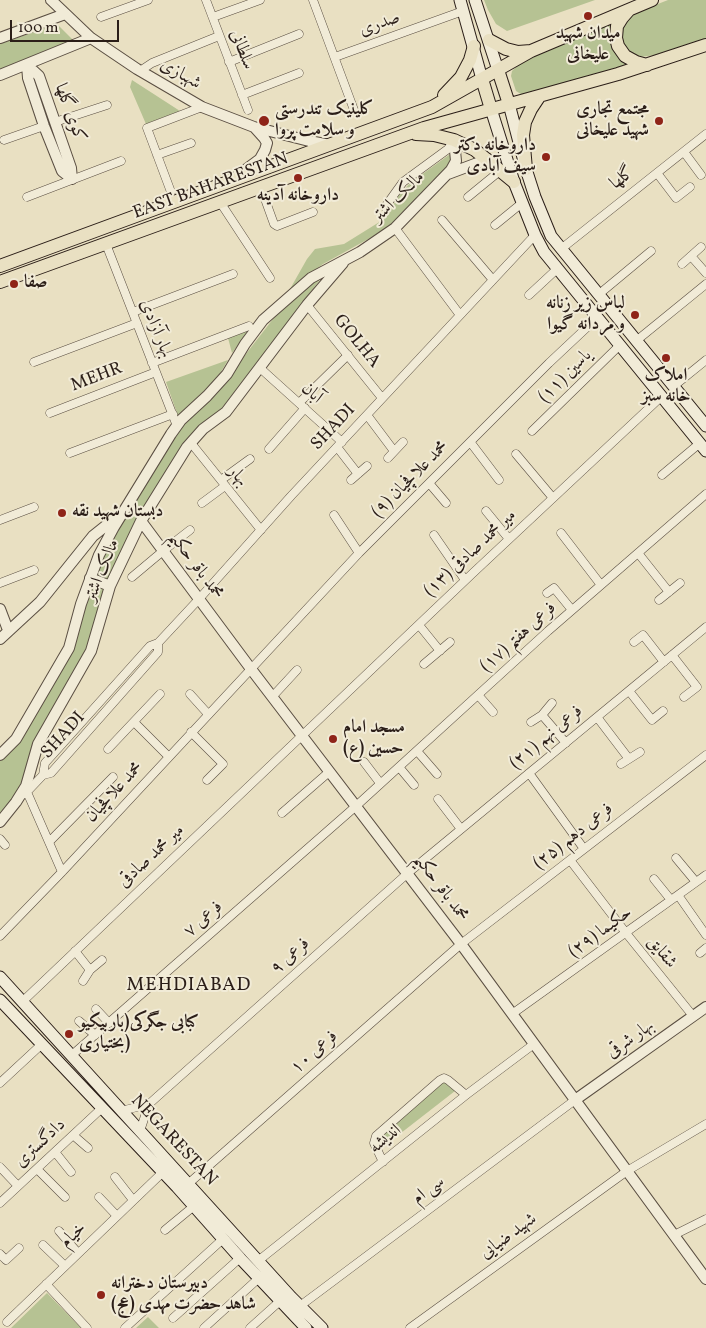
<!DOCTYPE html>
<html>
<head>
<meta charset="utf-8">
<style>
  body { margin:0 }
  #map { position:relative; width:706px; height:1328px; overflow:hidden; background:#e9e0c2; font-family:Vollkorn,serif }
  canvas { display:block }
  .scale { position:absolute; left:10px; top:20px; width:109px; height:22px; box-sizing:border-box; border:2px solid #2b1e18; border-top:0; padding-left:6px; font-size:15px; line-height:18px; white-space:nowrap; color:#2b1e18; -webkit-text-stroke:4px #f1ebd7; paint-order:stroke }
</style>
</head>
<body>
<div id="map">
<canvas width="706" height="1328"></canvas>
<div class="scale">100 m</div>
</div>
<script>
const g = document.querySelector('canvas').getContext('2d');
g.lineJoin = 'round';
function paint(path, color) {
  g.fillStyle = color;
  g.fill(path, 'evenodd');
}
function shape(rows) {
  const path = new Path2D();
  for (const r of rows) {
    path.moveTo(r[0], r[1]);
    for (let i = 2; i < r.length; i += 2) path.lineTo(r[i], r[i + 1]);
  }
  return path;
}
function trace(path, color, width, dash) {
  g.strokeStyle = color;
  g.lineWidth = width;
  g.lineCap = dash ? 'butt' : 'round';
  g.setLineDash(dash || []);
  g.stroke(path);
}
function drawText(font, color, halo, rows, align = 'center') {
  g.font = font + ' Vollkorn,Amiri,serif';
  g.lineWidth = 4;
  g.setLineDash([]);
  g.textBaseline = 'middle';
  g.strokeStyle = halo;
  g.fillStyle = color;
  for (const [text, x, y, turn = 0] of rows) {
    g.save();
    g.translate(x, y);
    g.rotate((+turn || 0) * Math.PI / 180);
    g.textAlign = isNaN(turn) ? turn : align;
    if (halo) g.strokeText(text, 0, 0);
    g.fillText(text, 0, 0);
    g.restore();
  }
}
paint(shape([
  [484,0,595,0,507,31,496,24,488,10],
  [668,0,706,0,706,38,656,55,640,57,633,54,626,48,622,41,622,29,629,17,635,13],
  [617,18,614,26,634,66,524,96,516,91,511,76,512,71,522,61],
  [57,24,73,40,0,69,0,44],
  [132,80,180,111,146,124,130,87],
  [453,152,448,169,432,181,397,220,381,232,323,264,290,289,307,259,315,249,344,244,381,221,388,214,399,195,410,183],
  [322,277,222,408,203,424,137,521,113,567,86,651,28,767,14,799,0,817,0,761,52,684,103,554,175,434,218,390,273,319,310,283],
  [253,328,241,341,232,353,228,338],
  [228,360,218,377,178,416,166,382],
  [445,1080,455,1091,383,1147,378,1139],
  [47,1293,81,1328,11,1328],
  [148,1317,159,1328,136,1328]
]), '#b6c293');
const minor = shape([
  [206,0,248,110],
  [313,0,354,110],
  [101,17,148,0],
  [213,17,260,0],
  [335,57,463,11],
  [229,62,299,34],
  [140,71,152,63,219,36],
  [242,95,299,73],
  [55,122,107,105],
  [4,140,44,126],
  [684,152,701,175],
  [157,155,191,143],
  [657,173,676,198,690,187],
  [261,188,274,224,277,226,313,212],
  [171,192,147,128,202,107],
  [27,197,121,161],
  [468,197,501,170],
  [220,202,270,278],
  [385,207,403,182,448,149,454,140],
  [442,220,493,280],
  [495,225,522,203],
  [395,228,460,315],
  [106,244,177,426],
  [561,249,706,134],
  [691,256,706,273],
  [682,264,701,247],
  [529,295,557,269],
  [598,295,651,251],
  [307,305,382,398],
  [133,312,233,274],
  [636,341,706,284],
  [34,362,137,323],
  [152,363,249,326],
  [260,368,342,442],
  [674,386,706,360],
  [299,403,348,355],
  [50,413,156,372],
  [367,415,394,451],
  [532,431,620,345],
  [191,443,261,530],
  [471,443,499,480],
  [337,447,358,474],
  [269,449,305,408],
  [70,453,173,414],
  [516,454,553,498],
  [388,458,403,442],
  [662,475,700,443],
  [221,480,250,459],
  [351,480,367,466],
  [429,483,446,503],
  [202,503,225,486],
  [486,511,509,539],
  [334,515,359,553],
  [0,520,34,507],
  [561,533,601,585],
  [434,535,465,580],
  [638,553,669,592],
  [132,577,163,551,190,530],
  [0,583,34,570],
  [547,593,554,588,572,610],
  [659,600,680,583],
  [419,625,440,651],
  [634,642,643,635,664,662],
  [672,655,697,687,684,697],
  [424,664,450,642],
  [629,691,652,720,663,711],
  [190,694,208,714],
  [478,695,493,712],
  [273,696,297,670],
  [542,715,566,743],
  [597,717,629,759],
  [134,722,169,757],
  [531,722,542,715,552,703],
  [191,732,223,764,207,780],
  [108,749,160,694],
  [417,751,437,774],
  [364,762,380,783],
  [621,764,640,752],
  [399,767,414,785],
  [529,773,584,849],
  [43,775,45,763,150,646,158,643,199,599,291,496,535,235],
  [27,792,62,872],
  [25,794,43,775,51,773,158,652,158,643],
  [438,799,461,829],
  [282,813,329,772],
  [0,839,5,845],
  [49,842,113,777],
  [676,858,696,882],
  [570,860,626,933,693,1016],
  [654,879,671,900],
  [678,895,706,935],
  [0,936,62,872,359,553,549,363,598,317],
  [75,951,90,970],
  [700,953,706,948],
  [83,981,90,970,102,960],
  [22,1002,474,572,662,396],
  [96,1009,109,1023],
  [512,1014,706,875],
  [79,1021,95,1035],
  [72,1055,355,807,548,631,706,494],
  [0,1083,42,1044],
  [121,1111,149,1104,408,873,706,627],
  [140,1131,149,1104],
  [73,1135,88,1148],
  [55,1152,71,1172],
  [383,1162,374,1143,376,1136,440,1080,444,1078,448,1080,466,1095],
  [0,1167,18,1186],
  [37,1169,65,1197],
  [115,1177,133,1200],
  [188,1184,461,944,706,755],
  [99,1197,117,1216],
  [0,1203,102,1108],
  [165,1230,194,1206],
  [59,1231,78,1253],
  [674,1235,706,1219],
  [43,1245,65,1266],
  [0,1254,6,1260,19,1248],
  [258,1261,466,1095,534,1044],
  [46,1284,87,1328],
  [300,1306,575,1100],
  [173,1318,240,1258],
  [7,1322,163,1172],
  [125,1328,223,1239],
  [204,1328,259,1278],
  [250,1328,280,1301],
  [410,1328,627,1171,706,1124]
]);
const tertiary = shape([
  [51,0,91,38,137,69,202,107,254,127,309,141,330,145],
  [0,38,65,14],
  [27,65,39,76,71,168,72,179,62,171,44,126,28,78,27,65],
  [0,75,91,38],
  [448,174,488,159],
  [237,176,260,159,265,150,267,143,264,138,255,128],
  [141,521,251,669,461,944,706,1279],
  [90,578,110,586],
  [0,609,8,630],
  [0,639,40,602,93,536,118,516],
  [0,755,16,739,69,648,81,604,99,555,114,527,171,434,181,420,207,396,227,374,245,344,263,320,311,278,360,252,395,228,451,170,456,161,454,140],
  [0,822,16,802,26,786,38,744,91,651,110,586,141,521,187,447,203,429,226,412,307,305,343,263],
  [575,1100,706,1007]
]);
const secondary = shape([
  [460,0,482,79],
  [475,0,498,70],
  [509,104,526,169,535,197,551,236,706,426],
  [491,109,514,182,535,235,544,252,706,451],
  [0,977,291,1297,322,1328],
  [0,1000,177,1187,240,1258,306,1328]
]);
const primary = shape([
  [629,10,622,18,617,26,616,38,618,46,625,56,636,62,647,65],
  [489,40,506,49,518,52,531,51],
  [498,70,509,104],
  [482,79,491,109],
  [444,95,461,77,470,60,474,46],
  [416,134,434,135,454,140,475,150,514,182],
  [526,169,523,135,525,122,531,109,539,97],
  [0,266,432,107,531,51,652,0],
  [0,282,424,128,618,74,706,45]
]);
trace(minor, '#5a4e42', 9);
trace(tertiary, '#5a4e42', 12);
trace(secondary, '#2b1e18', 13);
trace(primary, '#2b1e18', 14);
trace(minor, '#f1ebd7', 8);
trace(tertiary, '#f1ebd7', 10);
trace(secondary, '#f1ebd7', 11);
trace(primary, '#e9e0c2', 12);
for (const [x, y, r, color] of [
  [588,16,5,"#8f2418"],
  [264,121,6,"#8f2418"],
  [659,121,5,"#8f2418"],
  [546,157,5,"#8f2418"],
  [298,178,5,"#8f2418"],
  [14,284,5,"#8f2418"],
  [635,315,5,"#8f2418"],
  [666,358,5,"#8f2418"],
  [62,513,5,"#8f2418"],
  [333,739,5,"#8f2418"],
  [69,1034,5,"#8f2418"],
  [101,1295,5,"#8f2418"]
]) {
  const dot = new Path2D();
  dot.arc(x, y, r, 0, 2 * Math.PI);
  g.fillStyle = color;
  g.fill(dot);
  trace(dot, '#f1ebd7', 2);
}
drawText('18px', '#2b1e18', '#f1ebd7', [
  ["صدری",380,25,-20],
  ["سلطانی",241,50,69],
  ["شهبازی",180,75,30],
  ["کوی گلها",69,113,70],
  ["گلها",623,179,-38],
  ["EAST BAHARESTAN",211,187,-20],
  ["مالک اشتر",399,198,-44],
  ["بهار آزادی",155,329,68],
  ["GOLHA",356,342,51],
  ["یاسین (۱۱)",566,377,-45],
  ["MEHR",97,378,-21],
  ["آبان",311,394,42],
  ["SHADI",334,428,-47],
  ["بهار",237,477,51],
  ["محمد علافچیان (۹)",411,480,-45],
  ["میر محمد صادقی (۱۳)",471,554,-43],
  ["محمد باقر حکیم",195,566,53],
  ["مالک اشتر",103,571,-68],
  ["فرعی هفتم (۱۷)",519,638,-42],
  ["SHADI",64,736,-48],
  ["فرعی نهم (۲۱)",547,738,-40],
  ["محمد علافچیان",115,793,-47],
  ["فرعی دهم (۲۵)",574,837,-38],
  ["میر محمد صادقی",152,857,-43],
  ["محمد باقر حکیم",440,888,53],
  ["فرعی ۷",204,920,-41],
  ["حکیما (۲۹)",601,933,-36],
  ["شقایق",661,953,51],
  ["فرعی ۹",291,957,-42],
  ["بهار شرقی",631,1040,-35],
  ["فرعی ۱۰",315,1053,-41],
  ["اندیشه",386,1140,-39],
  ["NEGARESTAN",173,1141,47],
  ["دادگستری",41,1144,-43],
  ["سی ام",429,1191,-37],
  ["خیام",74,1236,-44],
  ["شهید ضیایی",509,1237,-36]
]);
drawText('bold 18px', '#2b1e18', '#f1ebd7', [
  ["میدان شهید",588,35,"center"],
  ["علیخانی",588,56,"center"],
  ["کلینیک تندرستی",275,111],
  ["و سلامت پروا",275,132],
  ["مجتمع تجاری",649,111,"right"],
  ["شهید علیخانی",649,132,"right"],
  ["داروخانه دکتر",536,147,"right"],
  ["سیف آبادی",536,168,"right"],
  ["داروخانه آدینه",298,197,"center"],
  ["صفا",24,284],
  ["لباس زیر زنانه",625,305,"right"],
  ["و مردانه گیوا",625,326,"right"],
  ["املاک",666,377,"center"],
  ["خانه سبز",666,398,"center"],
  ["دبستان شهید نقه",72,513],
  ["مسجد امام",343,729],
  ["حسین (ع)",343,750],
  ["کبابی جگرکی(باربیکیو",79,1024],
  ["بختیاری)",79,1045],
  ["دبیرستان دخترانه",111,1285],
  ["شاهد حضرت مهدی (عج)",111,1306]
], 'left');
g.letterSpacing = '1px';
drawText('19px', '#2b1e18', '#f1ebd7', [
  ["MEHDIABAD",189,987]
]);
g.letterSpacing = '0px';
</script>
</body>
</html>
